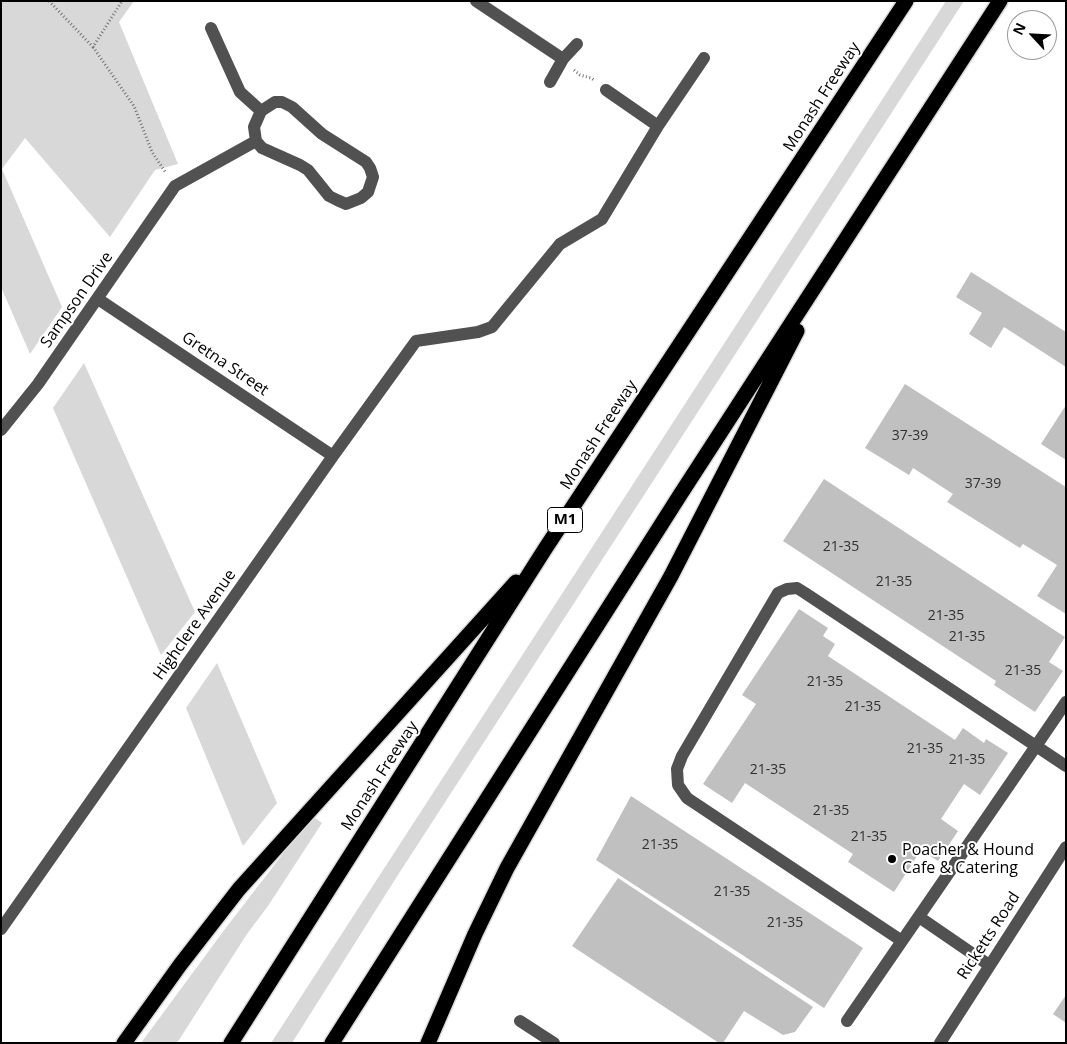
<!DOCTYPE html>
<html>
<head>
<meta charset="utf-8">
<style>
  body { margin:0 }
  #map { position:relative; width:1067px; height:1044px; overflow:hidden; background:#fff; font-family:"Open Sans",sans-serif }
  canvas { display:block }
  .frame { position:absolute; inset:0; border:2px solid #000; pointer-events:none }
  .north { position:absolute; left:1007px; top:10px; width:50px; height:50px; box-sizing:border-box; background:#fff; border:1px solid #999; border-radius:50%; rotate:295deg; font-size:14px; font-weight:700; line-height:20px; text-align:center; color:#000 }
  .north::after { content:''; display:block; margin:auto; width:18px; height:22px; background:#000; clip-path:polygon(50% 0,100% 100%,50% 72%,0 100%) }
</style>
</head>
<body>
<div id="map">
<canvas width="1067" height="1044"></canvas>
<div class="frame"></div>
<div class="north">N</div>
</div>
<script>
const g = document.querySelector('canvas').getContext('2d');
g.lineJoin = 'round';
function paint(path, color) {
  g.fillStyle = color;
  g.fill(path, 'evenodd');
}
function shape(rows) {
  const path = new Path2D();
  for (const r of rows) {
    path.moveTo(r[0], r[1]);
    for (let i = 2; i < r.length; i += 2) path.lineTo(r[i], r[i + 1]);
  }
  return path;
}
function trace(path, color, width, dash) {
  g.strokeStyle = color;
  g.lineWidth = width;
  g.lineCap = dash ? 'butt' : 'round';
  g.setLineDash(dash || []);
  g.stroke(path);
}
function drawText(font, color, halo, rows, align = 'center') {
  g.font = font + ' "Open Sans",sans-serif';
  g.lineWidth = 4;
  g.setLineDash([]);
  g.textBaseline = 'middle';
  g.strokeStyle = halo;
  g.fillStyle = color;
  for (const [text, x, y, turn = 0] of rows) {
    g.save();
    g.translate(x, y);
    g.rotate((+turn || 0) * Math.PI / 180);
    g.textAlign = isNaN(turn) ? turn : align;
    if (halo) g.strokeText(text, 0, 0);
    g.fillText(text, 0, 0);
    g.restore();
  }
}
paint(shape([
  [1,1,134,1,119,22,178,164,155,170,110,237,25,138,2,169,62,307,30,354,1,287],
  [946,1,964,1,396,878,292,1043,271,1043],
  [84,363,195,612,161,655,53,408],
  [217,663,277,803,243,846,186,708],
  [312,816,322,823,268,906,247,934,177,1043,141,1043,225,929]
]), '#d8d8d8');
paint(shape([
  [971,272,1066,332,1066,367,1004,327,991,348,969,334,982,313,956,297],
  [905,384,1066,487,1066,614,1037,596,1057,565,1023,544,1020,548,947,502,953,494,913,468,909,475,865,448],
  [1066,405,1066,460,1041,444],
  [824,479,1065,637,1049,662,1063,671,1035,712,994,685,996,681,783,541],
  [799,609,828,628,823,636,835,644,828,656,955,740,963,728,984,743,986,739,1008,753,980,795,964,784,941,819,958,831,938,861,921,850,894,892,848,862,853,854,745,783,732,803,703,784,756,704,742,695],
  [631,796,863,948,824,1008,596,860],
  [618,878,813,1007,795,1032,783,1035,744,1011,723,1043,719,1043,572,946],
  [1066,995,1066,1023,1053,1014]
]), '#c0c0c0');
const highway = shape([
  [124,1043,180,965,239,889,516,582],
  [231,1043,545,549,906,1],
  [332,1043,680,495,1000,1],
  [428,1043,475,934,507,868,671,576,797,331]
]);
trace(highway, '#dbdbdb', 18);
trace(shape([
  [49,1,93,47,122,1],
  [93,47,134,106,152,152,166,173],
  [574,70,580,75,591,78,595,81]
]), '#737373', 3, [1, 2.5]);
trace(shape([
  [476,1,563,59],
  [211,28,240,92,261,111],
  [550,82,563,59,577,44],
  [275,102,282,102,292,107,322,134,366,162,370,168,373,177,368,192,361,198,346,204,337,200,329,196,308,170,300,165,262,148,256,141,254,127,261,111,275,102],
  [658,126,704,58],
  [98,299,333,456],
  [1,430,38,384,175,186,256,141],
  [1066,702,1036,746,902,941,687,798,678,785,677,769,682,756,778,593,787,589,797,588,805,593,1036,746,1066,766],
  [919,917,989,965],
  [1,929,333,456,416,341,478,332,492,327,560,244,602,219,658,126,606,90],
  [520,1021,554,1043],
  [847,1021,902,941],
  [940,1043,1066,847]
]), '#515151', 12);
trace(highway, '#000', 15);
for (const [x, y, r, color] of [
  [892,859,5,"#000"]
]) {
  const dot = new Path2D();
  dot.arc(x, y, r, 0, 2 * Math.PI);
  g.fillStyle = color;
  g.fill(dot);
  trace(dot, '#fff', 2);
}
drawText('14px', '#303030', null, [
  ["37-39",910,436],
  ["37-39",983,484],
  ["21-35",841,547],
  ["21-35",894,582],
  ["21-35",946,616],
  ["21-35",967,637],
  ["21-35",1023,671],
  ["21-35",825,682],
  ["21-35",863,707],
  ["21-35",925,749],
  ["21-35",967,760],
  ["21-35",768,770],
  ["21-35",831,811],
  ["21-35",869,837],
  ["21-35",660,845],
  ["21-35",732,892],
  ["21-35",785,923]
]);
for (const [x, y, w] of [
  [565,520,35]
]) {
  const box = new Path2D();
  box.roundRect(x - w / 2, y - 12.5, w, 25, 4);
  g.fillStyle = '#fff';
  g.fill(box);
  trace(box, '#000', 1);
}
drawText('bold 15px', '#000', null, [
  ["M1",565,520]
]);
drawText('16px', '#000', '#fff', [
  ["Monash Freeway",822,97,-57],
  ["Sampson Drive",77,300,-55],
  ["Gretna Street",225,364,34],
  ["Monash Freeway",599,435,-57],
  ["Highclere Avenue",195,625,-55],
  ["Monash Freeway",380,776,-57],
  ["Ricketts Road",989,936,-57]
]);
drawText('16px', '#000', '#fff', [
  ["Poacher & Hound",902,850],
  ["Cafe & Catering",902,868]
], 'left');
</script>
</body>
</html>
